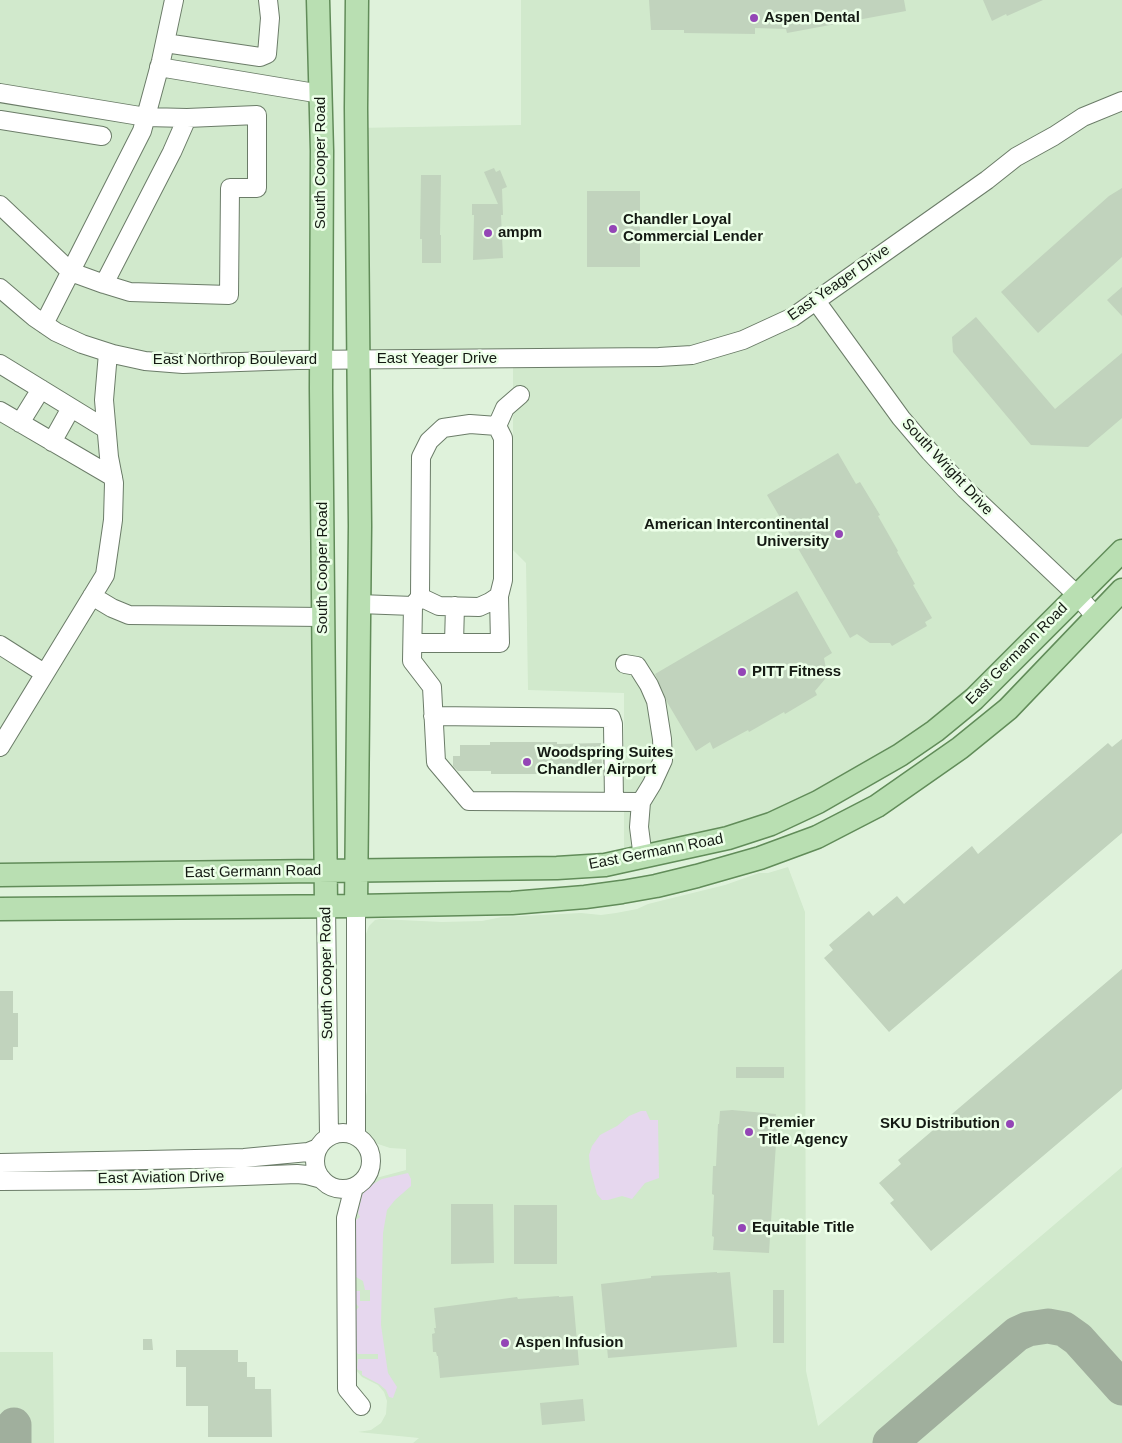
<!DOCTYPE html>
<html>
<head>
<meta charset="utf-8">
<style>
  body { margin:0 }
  canvas { display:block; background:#dff2db }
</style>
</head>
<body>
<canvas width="1122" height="1443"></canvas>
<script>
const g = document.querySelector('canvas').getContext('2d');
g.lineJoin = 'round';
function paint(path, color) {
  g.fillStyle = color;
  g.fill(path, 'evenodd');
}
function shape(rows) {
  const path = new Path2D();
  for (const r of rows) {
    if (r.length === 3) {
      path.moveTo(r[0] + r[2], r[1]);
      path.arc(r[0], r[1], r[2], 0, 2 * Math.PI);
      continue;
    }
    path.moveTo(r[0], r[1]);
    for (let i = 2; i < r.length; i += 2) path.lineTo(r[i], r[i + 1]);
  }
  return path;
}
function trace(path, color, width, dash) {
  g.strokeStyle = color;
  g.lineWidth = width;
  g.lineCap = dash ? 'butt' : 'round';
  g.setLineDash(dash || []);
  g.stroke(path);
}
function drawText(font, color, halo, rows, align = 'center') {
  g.font = font + ' Helvetica,sans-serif';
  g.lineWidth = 5;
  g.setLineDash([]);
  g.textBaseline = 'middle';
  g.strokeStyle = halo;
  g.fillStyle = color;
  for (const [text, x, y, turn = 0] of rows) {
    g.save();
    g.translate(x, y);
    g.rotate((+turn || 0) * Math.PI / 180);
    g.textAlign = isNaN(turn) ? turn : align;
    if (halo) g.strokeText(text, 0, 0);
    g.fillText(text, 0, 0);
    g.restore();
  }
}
paint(shape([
  [0,0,317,0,325,871,0,875],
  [521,0,1122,0,1122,551,974,699,818,802,624,862,624,693,528,690,526,563,513,550,513,358,358,360,356,128,521,125],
  [788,867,805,912,806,1371,818,1426,1122,1167,1122,1443,413,1443,419,1438,358,1432,371,1430,381,1423,386,1414,387,1401,384,1392,378,1385,362,1377,355,1369,355,1208,358,1196,365,1187,376,1178,406,1170,406,1149,390,1148,375,1143,367,1134,364,1124,364,1106,367,1091,366,934,369,926,375,920,380,919,442,922,482,921,502,917,581,913,601,915,616,913,637,909,648,904,725,885,759,873,768,873],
  [0,1352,53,1352,54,1443,0,1443]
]), '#d1e9cc');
paint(shape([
  [641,1111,646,1111,650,1120,658,1120,659,1178,645,1183,632,1199,622,1196,608,1200,602,1200,597,1194,590,1168,589,1155,592,1146,600,1135,617,1126,629,1116],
  [408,1173,411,1179,411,1186,395,1200,387,1210,383,1233,381,1325,388,1373,397,1387,393,1398,389,1397,386,1390,379,1384,362,1375,362,1371,358,1370,357,1368,358,1359,378,1359,378,1354,358,1354,356,1352,356,1310,359,1307,356,1304,356,1291,360,1291,360,1301,370,1301,370,1290,365,1290,363,1281,356,1277,356,1220,360,1217,358,1213,362,1195,368,1187,382,1179]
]), '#e6d7ee');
trace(shape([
  [14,1425,14,1443],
  [890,1443,1017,1334,1028,1329,1048,1326,1064,1329,1078,1339,1122,1388]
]), '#a0af9d', 35);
paint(shape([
  [649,0,904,0,906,11,787,33,786,29,755,28,755,34,684,33,684,30,651,30],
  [983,0,1043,0,1007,16,1006,14,992,21],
  [494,168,496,172,500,170,507,187,502,189,503,215,501,215,503,258,473,260,474,215,472,215,472,204,498,204,484,172],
  [421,175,441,175,440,235,441,235,441,263,422,263,422,239,420,239],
  [1122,188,1122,257,1038,333,1001,292,1109,196],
  [587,191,640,191,640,267,587,267],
  [1122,287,1122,316,1107,300],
  [976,317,1055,409,1122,353,1122,418,1088,447,1031,445,953,352,952,337],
  [838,453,856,484,860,482,880,515,878,516,898,551,897,552,915,584,913,585,932,618,925,622,927,626,892,646,890,643,870,643,857,634,850,638,767,495],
  [797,591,832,653,824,658,826,669,825,679,815,691,817,695,785,714,784,712,749,732,748,730,713,749,710,742,696,751,667,702,655,674],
  [1122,739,1122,833,889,1032,824,958,833,950,829,945,869,911,873,916,897,896,904,904,972,846,978,854,1108,743,1112,747],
  [490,742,557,742,557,744,601,743,602,768,600,772,558,772,558,774,491,774,491,771,458,771,453,766,453,756,460,756,460,745,490,745],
  [1122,969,1122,1089,931,1251,890,1203,894,1200,879,1183,901,1164,898,1160],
  [0,991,13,991,13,1013,18,1013,18,1047,13,1047,13,1060,0,1060],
  [736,1067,784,1067,784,1078,736,1078],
  [732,1110,776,1114,775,1127,777,1127,769,1253,713,1250,714,1237,712,1236,714,1195,712,1194,713,1166,716,1166,718,1124,719,1124,720,1111],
  [451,1204,493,1204,494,1263,451,1264],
  [514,1205,557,1205,557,1264,514,1264],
  [717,1272,717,1273,730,1272,737,1347,608,1358,601,1284,651,1278,651,1276],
  [773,1290,784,1290,784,1343,773,1343],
  [559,1296,559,1297,573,1296,579,1365,440,1378,438,1356,437,1356,436,1352,433,1352,432,1334,435,1333,434,1328,436,1328,434,1308,517,1297,518,1299],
  [143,1339,152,1339,153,1350,143,1350],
  [176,1350,238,1350,238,1362,247,1362,247,1377,255,1377,255,1389,271,1389,272,1437,208,1437,208,1406,186,1406,186,1367,176,1367],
  [583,1399,585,1421,542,1425,540,1403]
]), '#c1d3bd');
const minor = shape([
  [165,43,260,57,267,54,270,18,268,0],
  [159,67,321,94],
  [0,93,146,117,187,118],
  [0,120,102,136],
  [0,205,71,272,104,284,130,292,229,295,230,188,257,188,257,115,187,118,172,152,104,284],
  [0,288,34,317,56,332,82,344,113,354,145,361,183,364,297,360,659,357,692,355,743,340,793,317,987,180,1016,157,1054,136,1083,117,1122,101],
  [816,301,901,418,930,452,965,489,1077,595,1096,617],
  [44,324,142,131,161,61,174,0],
  [0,364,106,429],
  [0,411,113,477],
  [20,423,41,389],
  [52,442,71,408],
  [92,596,112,608,129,615,323,617],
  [420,597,439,606,479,607,490,602,499,596,503,580,503,438,497,426],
  [359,604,413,606,412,661,432,687,436,762,469,801,641,802],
  [413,606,420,597,421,457,429,441,443,428,470,424,497,426,505,408,520,395],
  [413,643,454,643,455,606],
  [454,643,500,643,499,596],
  [0,645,44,673],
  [625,664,637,666,649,685,656,701,662,739,663,760,652,784,641,802,639,827,643,858],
  [433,716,611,718,613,724,614,802],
  [0,747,105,575,113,520,114,483,109,457,104,400,108,353],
  [326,906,329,1136],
  [343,1161,28],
  [356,1136,356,906],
  [0,1163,244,1158,308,1152,318,1148],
  [0,1181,138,1180,297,1174,307,1175,322,1179],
  [354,1187,346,1218,347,1389,361,1406]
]);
const major = shape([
  [318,0,322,151,321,388,326,906],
  [0,875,557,868,605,865,728,838,771,824,818,802,900,755,935,731,974,699,1122,551],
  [356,906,360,526,356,108,357,0],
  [0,909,356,906,512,903,585,897,622,892,656,886,697,876,760,858,817,837,877,806,960,748,1008,709,1122,590]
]);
trace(minor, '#6b7c68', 20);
trace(major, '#618c59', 25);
trace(minor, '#fff', 18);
trace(major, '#b9dfb2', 22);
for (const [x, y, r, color] of [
  [754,18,5,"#9446b6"],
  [613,229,5,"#9446b6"],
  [488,233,5,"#9446b6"],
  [839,534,5,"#9446b6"],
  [742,672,5,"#9446b6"],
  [527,762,5,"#9446b6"],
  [1010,1124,5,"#9446b6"],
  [749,1132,5,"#9446b6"],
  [742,1228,5,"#9446b6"],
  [505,1343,5,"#9446b6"]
]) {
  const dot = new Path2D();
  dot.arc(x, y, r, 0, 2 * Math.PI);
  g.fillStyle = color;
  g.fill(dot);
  trace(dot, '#ecffe8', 2);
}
drawText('bold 15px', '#141a13', '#ecffe8', [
  ["Aspen Dental",764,18],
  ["Chandler Loyal",623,220],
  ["Commercial Lender",623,237],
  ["ampm",498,233],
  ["American Intercontinental",829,525,"right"],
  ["University",829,542,"right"],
  ["PITT Fitness",752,672],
  ["Woodspring Suites",537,753],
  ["Chandler Airport",537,770],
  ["Premier",759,1123],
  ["Title Agency",759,1140],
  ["SKU Distribution",1000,1124,"right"],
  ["Equitable Title",752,1228],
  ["Aspen Infusion",515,1343]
], 'left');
drawText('15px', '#141a13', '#ecffe8', [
  ["South Cooper Road",321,163,-90],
  ["East Yeager Drive",839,283,-35],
  ["East Yeager Drive",437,359],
  ["East Northrop Boulevard",235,360],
  ["South Wright Drive",947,467,47],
  ["South Cooper Road",323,568,-90],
  ["East Germann Road",1017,654,-45],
  ["East Germann Road",656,852,-11],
  ["East Germann Road",253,872,-1],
  ["South Cooper Road",327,973,-91],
  ["East Aviation Drive",161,1178,-1]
]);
</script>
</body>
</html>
